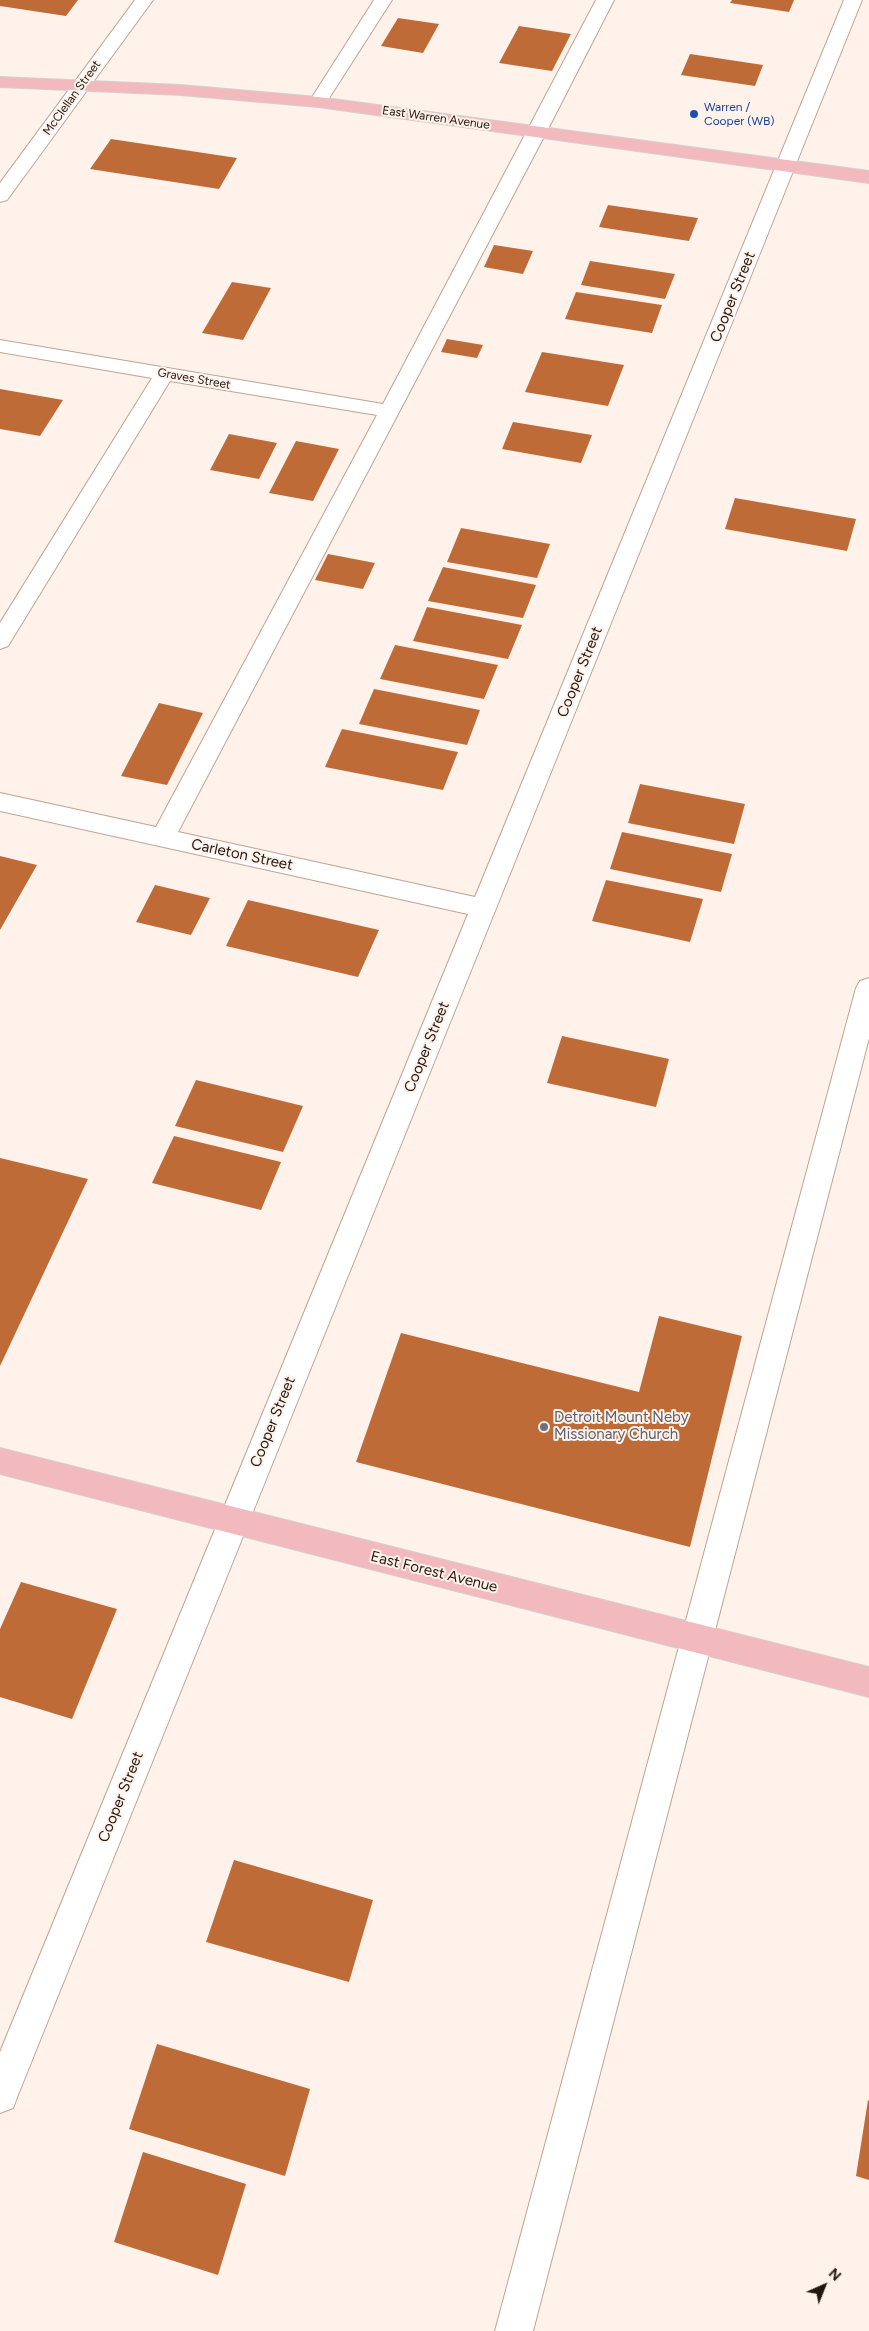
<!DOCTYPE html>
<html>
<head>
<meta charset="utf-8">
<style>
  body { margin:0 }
  #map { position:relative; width:869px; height:2331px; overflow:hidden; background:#fff2eb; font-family:Figtree,sans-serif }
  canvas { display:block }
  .north { position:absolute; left:799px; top:2261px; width:50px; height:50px; -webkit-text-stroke:4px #fff2eb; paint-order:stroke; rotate:44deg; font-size:14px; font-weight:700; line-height:20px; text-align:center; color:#221711 }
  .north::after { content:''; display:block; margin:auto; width:18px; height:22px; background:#221711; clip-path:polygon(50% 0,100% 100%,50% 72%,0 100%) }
</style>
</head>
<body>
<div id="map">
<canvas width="869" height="2331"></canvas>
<div class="north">N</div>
</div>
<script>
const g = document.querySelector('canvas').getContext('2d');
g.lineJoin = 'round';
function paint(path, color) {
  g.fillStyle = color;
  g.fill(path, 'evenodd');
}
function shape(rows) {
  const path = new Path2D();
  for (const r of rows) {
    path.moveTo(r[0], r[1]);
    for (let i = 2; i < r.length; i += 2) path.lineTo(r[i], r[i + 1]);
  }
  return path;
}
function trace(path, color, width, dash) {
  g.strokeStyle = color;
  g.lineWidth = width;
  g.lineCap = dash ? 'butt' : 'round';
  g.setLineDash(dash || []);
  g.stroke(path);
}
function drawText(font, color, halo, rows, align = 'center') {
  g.font = font + ' Figtree,sans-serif';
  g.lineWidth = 4;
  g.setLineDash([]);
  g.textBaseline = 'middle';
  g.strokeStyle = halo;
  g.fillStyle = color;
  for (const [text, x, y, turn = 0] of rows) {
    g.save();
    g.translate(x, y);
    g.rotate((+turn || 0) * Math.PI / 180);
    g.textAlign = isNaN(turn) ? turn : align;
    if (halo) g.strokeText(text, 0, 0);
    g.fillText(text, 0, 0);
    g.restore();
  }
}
paint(shape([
  [0,0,78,0,66,16,0,6],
  [732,0,794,0,789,12,730,3],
  [398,18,439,24,423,53,381,46],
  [519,26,571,34,552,71,499,63],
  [690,54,763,65,755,86,681,75],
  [111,139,237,158,219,189,90,169],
  [608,205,698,218,689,241,599,227],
  [494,245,533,251,523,274,484,267],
  [590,261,675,274,665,299,581,285],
  [232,282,271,288,243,340,202,333],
  [576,292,662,305,652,333,565,319],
  [447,339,483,345,477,358,441,352],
  [542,352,624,365,608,406,525,392],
  [0,389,63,400,40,436,0,429],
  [513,422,592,435,581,463,502,449],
  [229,434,277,443,259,479,210,470],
  [296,441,339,449,313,501,269,493],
  [735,498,856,519,847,551,725,529],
  [461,528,550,544,537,578,447,562],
  [328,554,375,563,363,589,315,580],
  [443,567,536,585,523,618,428,601],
  [427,607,522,625,508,659,413,641],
  [395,645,498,665,484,699,380,679],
  [374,689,480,710,467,745,359,724],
  [159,703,203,713,167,785,121,776],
  [342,729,458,752,443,790,325,767],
  [640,784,745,804,734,844,628,823],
  [622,832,732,854,721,892,610,869],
  [0,856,37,865,0,930],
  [606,880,703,899,690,942,592,921],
  [155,885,210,898,191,935,136,922],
  [248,900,379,930,358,977,226,946],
  [562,1036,669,1059,656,1107,547,1083],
  [196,1080,303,1106,283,1152,175,1126],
  [174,1136,281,1162,261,1210,152,1183],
  [0,1158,88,1179,0,1366],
  [659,1316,742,1336,690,1547,356,1462,401,1333,639,1392],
  [21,1582,117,1609,72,1719,0,1697,0,1629],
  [234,1860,373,1900,349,1982,206,1942],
  [157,2044,310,2089,285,2176,129,2129],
  [868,2100,869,2101,869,2180,856,2176],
  [143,2152,246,2184,218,2275,114,2242]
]), '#bf6b38');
const minor = shape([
  [135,0,153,0,7,200,0,202,0,183,135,0],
  [374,0,392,0,324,106,312,106,309,102,374,0],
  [596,0,614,0,547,131,178,832,475,897,844,0,862,0,18,2095,13,2108,0,2113,0,2052,468,914,0,811,0,793,156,827,377,415,170,381,8,646,0,649,0,623,152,378,0,352,0,340,383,404,596,0],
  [869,978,869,1038,533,2331,495,2331,856,988,860,981,869,978]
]);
const major = shape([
  [0,77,181,85,318,97,869,171,869,183,318,107,181,95,0,87,0,77],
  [0,1448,869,1667,869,1697,0,1474,0,1448]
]);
trace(minor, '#c0a393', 2);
trace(major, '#d3d1cf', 2);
paint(minor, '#fff');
paint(major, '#f2b9bf');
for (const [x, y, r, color] of [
  [694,114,5,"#1a4fb4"],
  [544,1427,5,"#6b7280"]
]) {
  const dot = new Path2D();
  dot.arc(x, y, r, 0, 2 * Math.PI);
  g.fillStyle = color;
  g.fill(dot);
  trace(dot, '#fff2eb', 2);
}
drawText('12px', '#221711', '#fff2eb', [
  ["McClellan Street",72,98,-54],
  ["East Warren Avenue",436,118,8],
  ["Graves Street",194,379,10]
]);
drawText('12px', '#164399', '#fff2eb', [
  ["Warren /",704,107],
  ["Cooper (WB)",704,121]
], 'left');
drawText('15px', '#221711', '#fff2eb', [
  ["Cooper Street",733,297,-68],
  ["Cooper Street",580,672,-68],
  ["Carleton Street",242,855,12],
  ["Cooper Street",427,1047,-68],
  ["Cooper Street",273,1422,-68],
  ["East Forest Avenue",434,1572,14],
  ["Cooper Street",121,1797,-68]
]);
drawText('15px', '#5b616d', '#fff2eb', [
  ["Detroit Mount Neby",554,1418],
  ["Missionary Church",554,1435]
], 'left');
</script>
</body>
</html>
